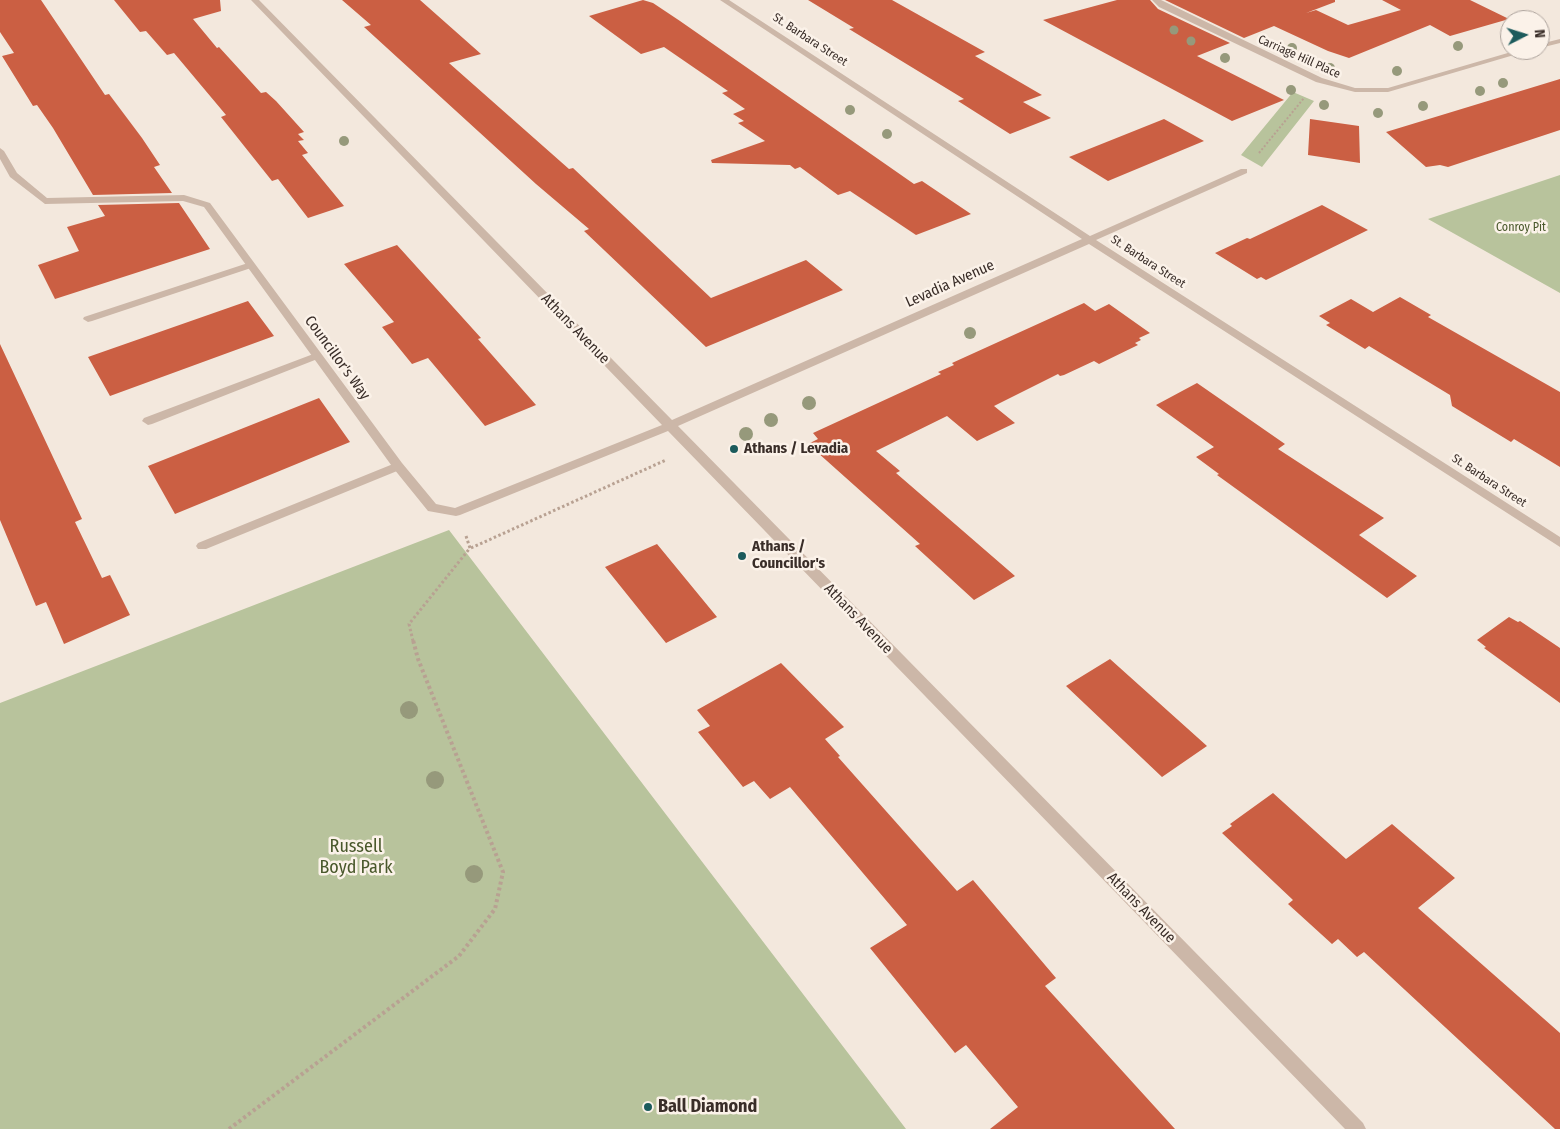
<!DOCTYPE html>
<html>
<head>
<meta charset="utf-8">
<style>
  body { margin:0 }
  #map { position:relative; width:1560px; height:1129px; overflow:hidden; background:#f3e8dd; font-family:"Fira Sans Condensed",sans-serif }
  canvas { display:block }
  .north { position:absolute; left:1500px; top:10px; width:50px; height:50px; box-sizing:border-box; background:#fbf2e9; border:1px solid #ada39c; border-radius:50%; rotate:85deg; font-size:14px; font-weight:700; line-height:20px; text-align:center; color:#392d28 }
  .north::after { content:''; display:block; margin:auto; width:18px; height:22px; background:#1c5b5c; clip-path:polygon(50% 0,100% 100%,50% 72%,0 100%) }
</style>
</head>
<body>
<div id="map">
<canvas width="1560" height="1129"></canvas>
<div class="north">N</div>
</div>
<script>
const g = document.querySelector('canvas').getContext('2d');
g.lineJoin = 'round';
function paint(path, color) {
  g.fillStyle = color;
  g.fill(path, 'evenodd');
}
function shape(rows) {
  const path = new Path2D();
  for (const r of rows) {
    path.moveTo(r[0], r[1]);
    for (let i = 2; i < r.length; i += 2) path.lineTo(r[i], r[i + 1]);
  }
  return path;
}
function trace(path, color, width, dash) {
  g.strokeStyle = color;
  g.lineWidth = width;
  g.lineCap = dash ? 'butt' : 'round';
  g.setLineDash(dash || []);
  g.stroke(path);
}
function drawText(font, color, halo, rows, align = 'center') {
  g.font = font + ' "Fira Sans Condensed",sans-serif';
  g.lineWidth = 5;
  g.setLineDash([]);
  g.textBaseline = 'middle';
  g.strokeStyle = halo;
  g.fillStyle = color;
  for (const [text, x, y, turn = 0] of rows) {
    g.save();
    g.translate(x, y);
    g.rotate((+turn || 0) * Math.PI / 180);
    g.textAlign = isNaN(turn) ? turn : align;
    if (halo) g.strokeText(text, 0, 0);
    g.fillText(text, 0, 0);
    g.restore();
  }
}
paint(shape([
  [1293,92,1314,101,1262,167,1241,155],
  [1560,175,1560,293,1428,219],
  [449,530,906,1129,0,1129,0,703]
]), '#b8c39c');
paint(shape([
  [0,0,41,0,105,95,109,94,142,138,160,165,154,167,172,193,93,195,53,128,37,105,33,106,2,56,14,53,0,32],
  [114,0,220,0,221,11,193,19,217,48,219,47,261,93,266,92,276,101,304,132,298,134,304,140,298,141,308,153,302,155,344,206,308,218,278,179,272,181,221,117,226,115,174,53,167,55,146,31,140,32],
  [342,0,420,0,481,54,449,63,569,169,573,168,711,298,806,260,843,290,706,347,584,231,589,229,536,184,364,27,371,25],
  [643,0,653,3,680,21,914,184,922,181,971,214,916,235,850,191,838,195,800,167,795,169,790,165,712,163,711,160,765,141,738,123,744,121,733,114,745,109,722,93,728,91,664,47,641,54,589,16],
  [808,0,892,0,985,52,975,56,1042,95,1023,102,1051,118,1010,134,958,101,964,99,849,29,854,28],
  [1117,0,1150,0,1158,9,1230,43,1197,56,1284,100,1232,121,1043,20],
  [1165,0,1335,0,1335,2,1306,13,1316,10,1348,25,1401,10,1382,0,1470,0,1509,19,1450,36,1430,25,1349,58,1328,51,1274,26,1244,38],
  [1560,79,1560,130,1448,167,1440,165,1426,167,1386,132],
  [1164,119,1204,141,1108,181,1069,157],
  [1310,119,1359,126,1360,163,1308,155],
  [179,203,210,249,55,299,38,265,79,251,67,227,105,216,98,205],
  [1322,205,1368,230,1266,280,1261,277,1257,279,1215,253,1247,238,1250,239],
  [397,245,481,338,478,339,536,405,485,426,428,358,412,364,382,327,394,322,344,264],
  [1400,297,1431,315,1428,317,1560,392,1560,467,1514,439,1511,442,1452,406,1450,395,1369,346,1365,349,1326,325,1330,323,1319,316,1351,299,1373,312],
  [248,301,274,336,110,396,88,357],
  [1084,303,1095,311,1109,304,1150,333,1139,338,1141,340,1135,343,1138,345,1099,364,1094,361,1064,375,1060,376,1058,374,994,406,1015,423,977,441,947,416,876,451,900,471,896,473,1015,576,974,600,915,546,920,544,808,444,818,439,813,433,941,374,938,372,954,365,952,363],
  [0,344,82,519,75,522,102,578,110,575,130,615,64,644,46,602,36,606,0,520],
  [1197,383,1285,444,1278,449,1384,518,1359,535,1417,576,1387,598,1217,475,1219,474,1196,457,1214,447,1156,405],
  [319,398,350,442,175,514,148,466],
  [657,544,717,617,666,643,605,567],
  [1509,617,1518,622,1520,621,1560,648,1560,703,1484,648,1486,647,1477,640],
  [1110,659,1207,746,1162,777,1066,686],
  [781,663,844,727,825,739,840,756,838,757,957,891,973,880,1056,978,1045,986,1175,1129,990,1129,1018,1107,966,1045,955,1053,870,948,907,925,790,787,770,799,754,781,743,787,698,732,710,726,697,710],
  [1273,793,1346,859,1392,824,1455,878,1418,908,1560,1033,1560,1129,1555,1129,1364,952,1357,957,1338,939,1332,944,1288,904,1293,900,1222,833,1232,826,1230,824]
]), '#cb5f43');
trace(shape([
  [1259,153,1304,98]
]), '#b8a192', 2, [2, 2]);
trace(shape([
  [471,548,666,460],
  [413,641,409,624,470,548,466,536]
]), '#b8a192', 3, [2.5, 2.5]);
trace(shape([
  [229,1129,459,956,495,909,503,872,418,659,413,640]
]), '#b8a192', 4, [3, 3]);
paint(shape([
  [251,262,254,263,254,267,92,321,88,322,83,319,84,317,251,262],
  [316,353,321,356,320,358,152,424,148,425,142,421,144,418,316,353],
  [398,462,404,466,402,469,206,549,198,549,196,546,198,543,398,462]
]), '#ccb7a8');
paint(shape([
  [251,0,259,0,672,420,1082,239,720,0,729,0,1090,236,1241,169,1247,169,1247,173,1096,240,1560,537,1560,547,1089,244,678,426,1363,1123,1366,1129,1345,1129,668,431,460,515,456,516,428,511,394,469,204,207,183,201,45,204,10,177,0,159,0,148,4,151,17,173,47,198,184,195,210,203,402,463,436,504,455,508,662,425,251,0],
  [1152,0,1161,0,1322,78,1355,88,1388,88,1518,50,1531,50,1388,92,1355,92,1316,82,1159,7,1152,0],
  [1560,39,1560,43,1540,48,1540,44,1560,39]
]), '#ccb7a8');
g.fillStyle = '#96997b';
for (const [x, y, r] of [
  [1174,30,4.5],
  [1191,41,4.5],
  [1458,46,5],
  [1292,48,5],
  [1225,58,5],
  [1330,68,5],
  [1397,71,5],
  [1503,83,5],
  [1291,90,5],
  [1480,91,5],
  [1324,105,5],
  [1423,106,5],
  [850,110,5],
  [1378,113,5],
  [887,134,5],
  [344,141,5],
  [970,333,6],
  [809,403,7],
  [771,420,7],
  [746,434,7],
  [409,710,9],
  [435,780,9],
  [474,874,9]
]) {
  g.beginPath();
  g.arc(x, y, r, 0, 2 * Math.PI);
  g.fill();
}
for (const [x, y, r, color] of [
  [734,449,5,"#1c5b5c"],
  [742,556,5,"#1c5b5c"],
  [648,1107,5,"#1c5b5c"]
]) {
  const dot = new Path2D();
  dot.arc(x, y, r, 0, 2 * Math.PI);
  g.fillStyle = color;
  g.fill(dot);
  trace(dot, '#fbf2e9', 2);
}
drawText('12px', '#392d28', '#fbf2e9', [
  ["St. Barbara Street",810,40,33],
  ["Carriage Hill Place",1299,57,24],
  ["St. Barbara Street",1148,262,33],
  ["St. Barbara Street",1489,481,33]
]);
drawText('12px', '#49582b', '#fbf2e9', [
  ["Conroy Pit",1521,228]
]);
drawText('15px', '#392d28', '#fbf2e9', [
  ["Levadia Avenue",950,284,-24],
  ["Athans Avenue",575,329,46],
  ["Councillor's Way",337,358,54],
  ["Athans Avenue",858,619,46],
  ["Athans Avenue",1141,908,46]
]);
drawText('bold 15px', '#392d28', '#fbf2e9', [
  ["Athans / Levadia",744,449],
  ["Athans /",752,547],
  ["Councillor's",752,564]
], 'left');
drawText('18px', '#49582b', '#fbf2e9', [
  ["Russell",356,847],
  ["Boyd Park",356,868]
]);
drawText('bold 18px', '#392d28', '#fbf2e9', [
  ["Ball Diamond",658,1107]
], 'left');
</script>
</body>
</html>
